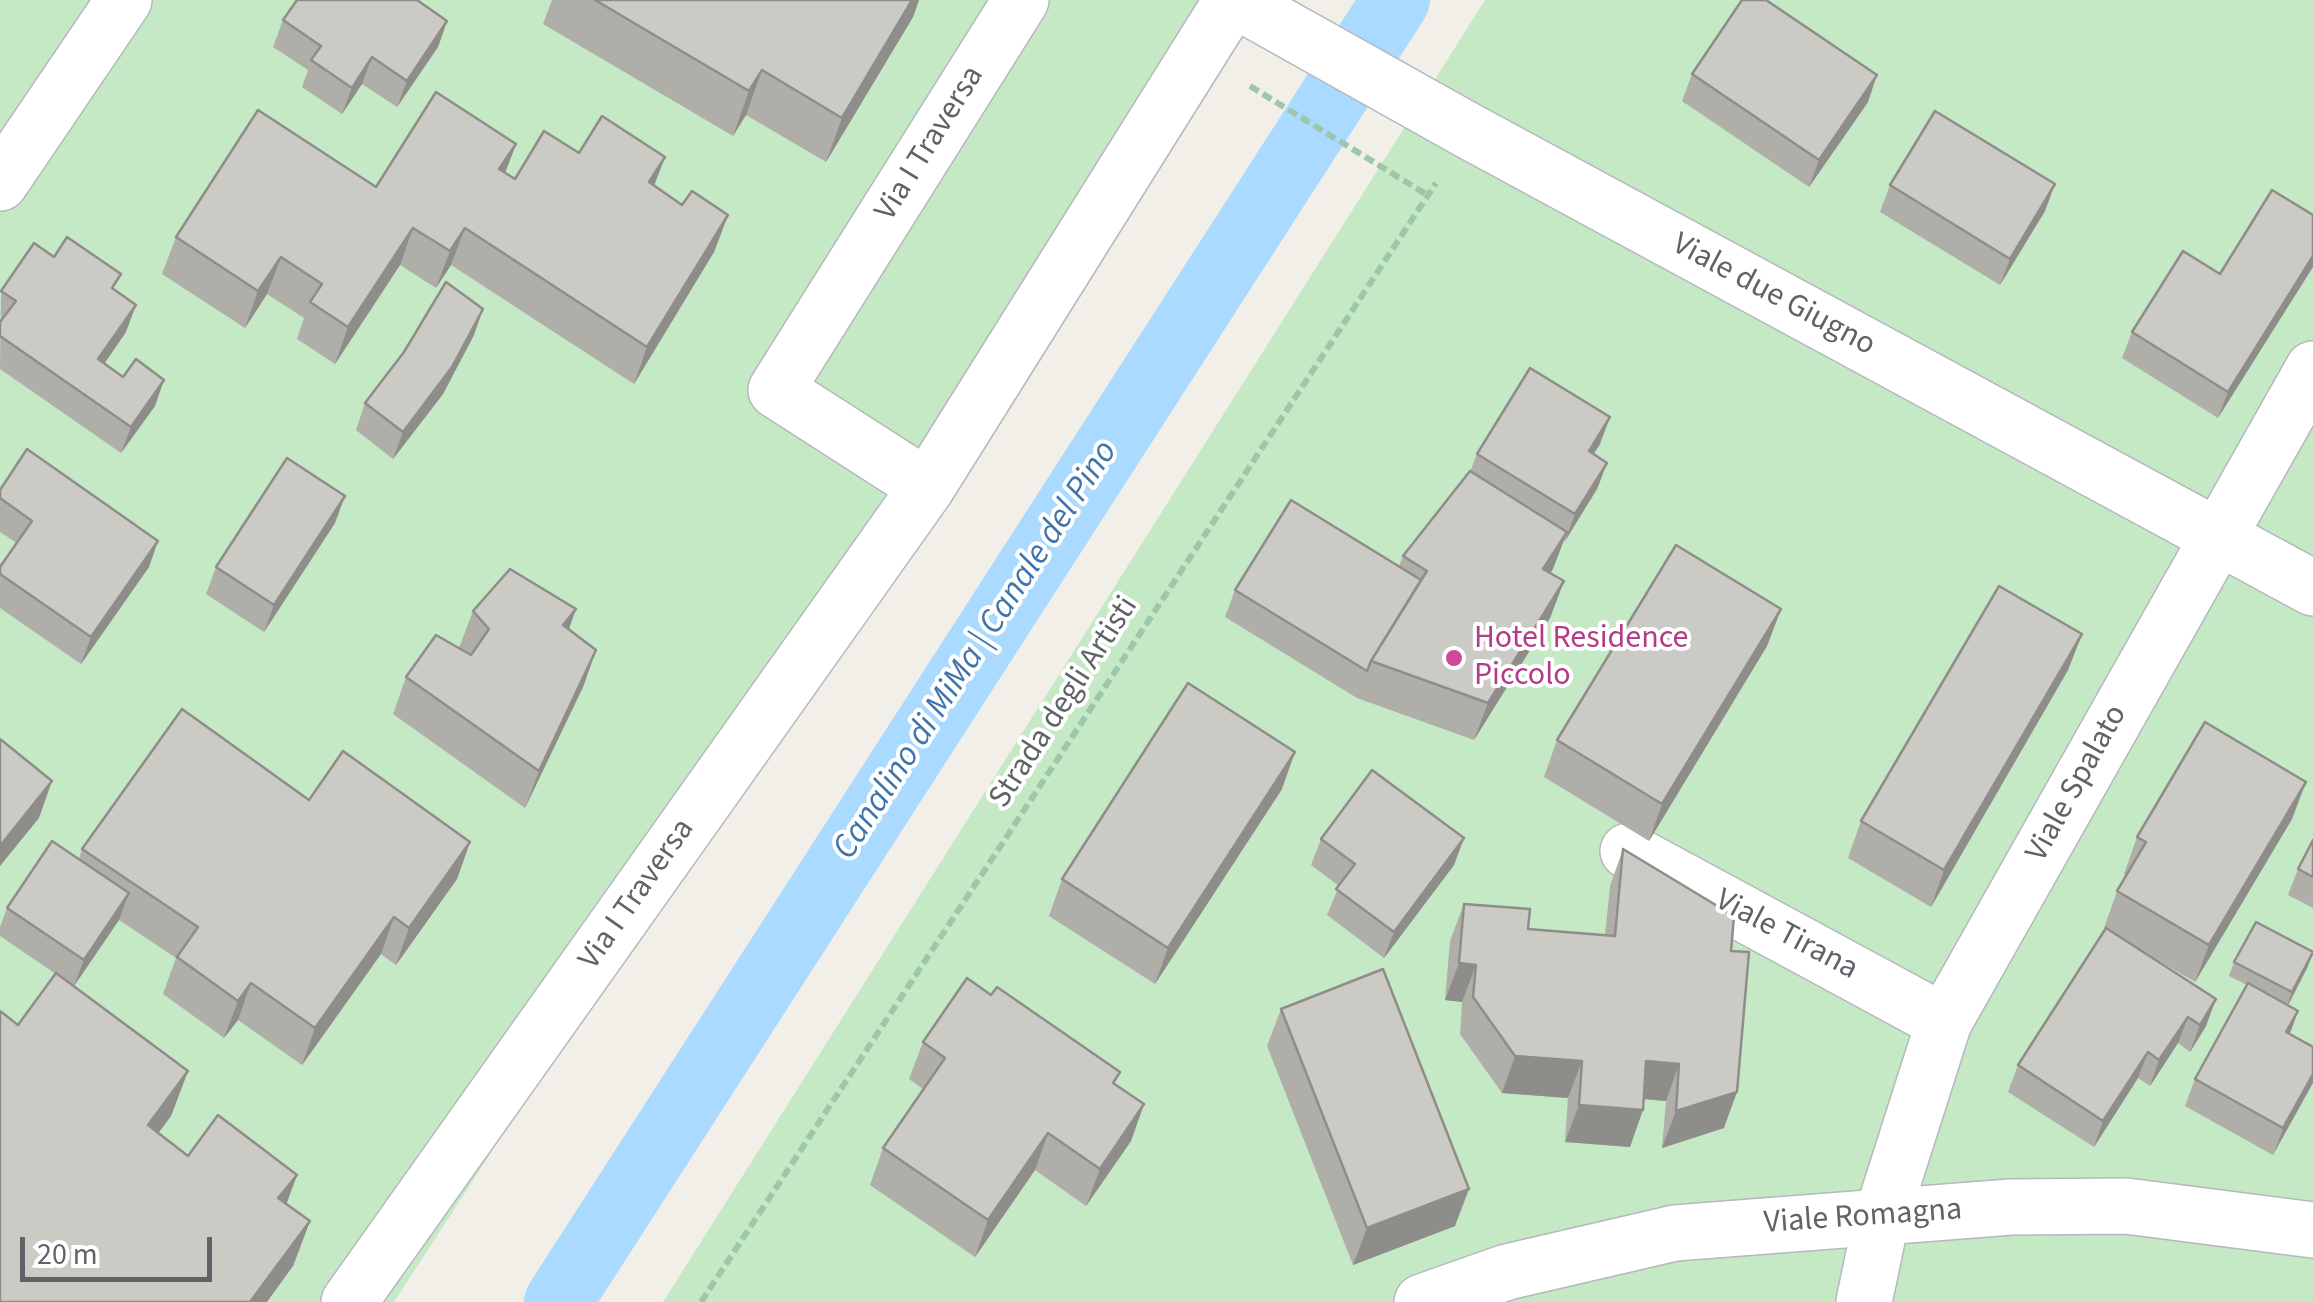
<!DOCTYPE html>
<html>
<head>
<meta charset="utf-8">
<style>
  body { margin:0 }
  #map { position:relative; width:2313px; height:1302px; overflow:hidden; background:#f1efe8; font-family:"Source Sans 3",sans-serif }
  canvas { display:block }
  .scale { position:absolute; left:20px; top:1237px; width:192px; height:45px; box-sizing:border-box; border:5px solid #5f6368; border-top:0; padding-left:12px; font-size:30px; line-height:35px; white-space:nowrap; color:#5f6368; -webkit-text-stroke:8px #fff; paint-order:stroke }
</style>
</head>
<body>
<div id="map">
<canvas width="2313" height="1302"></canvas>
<div class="scale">20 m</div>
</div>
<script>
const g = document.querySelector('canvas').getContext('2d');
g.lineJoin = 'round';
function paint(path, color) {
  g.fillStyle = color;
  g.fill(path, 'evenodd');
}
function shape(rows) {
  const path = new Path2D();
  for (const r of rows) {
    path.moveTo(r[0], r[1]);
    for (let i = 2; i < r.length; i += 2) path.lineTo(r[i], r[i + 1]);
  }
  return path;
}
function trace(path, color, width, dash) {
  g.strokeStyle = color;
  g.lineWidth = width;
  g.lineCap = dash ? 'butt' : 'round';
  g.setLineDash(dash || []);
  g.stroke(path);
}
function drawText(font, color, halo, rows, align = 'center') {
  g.font = font + ' "Source Sans 3",sans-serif';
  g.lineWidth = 8;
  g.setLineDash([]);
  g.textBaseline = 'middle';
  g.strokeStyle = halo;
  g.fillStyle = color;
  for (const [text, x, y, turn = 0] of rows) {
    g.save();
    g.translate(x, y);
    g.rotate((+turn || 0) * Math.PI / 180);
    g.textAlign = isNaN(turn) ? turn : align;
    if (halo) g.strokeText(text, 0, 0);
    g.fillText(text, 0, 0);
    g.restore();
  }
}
paint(shape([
  [0,0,1239,0,394,1302,0,1302],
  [1485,0,2313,0,2313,1302,663,1302]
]), '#c5e8c5');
trace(shape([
  [558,1302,1396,0]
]), '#aadaff', 68);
const minor = shape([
  [0,183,124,0],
  [927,487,776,390,1021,0],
  [1628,851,1944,1022],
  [349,1302,927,487,1232,0],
  [1864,1302,1882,1216,1944,1022,2313,369]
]);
const tertiary = shape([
  [1235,0,1467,130,2313,588],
  [1422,1302,1507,1272,1675,1233,2011,1207,2126,1206,2313,1230]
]);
trace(minor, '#b5b8bc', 58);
trace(tertiary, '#b5b8bc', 58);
trace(shape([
  [1250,86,1429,196],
  [701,1302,1436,183]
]), '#9cc7a9', 6, [10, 5]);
trace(minor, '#fff', 55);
trace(tertiary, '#fff', 55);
paint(shape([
  [552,0,919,0,913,17,826,162,746,115,733,136,543,24],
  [283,20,447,21,438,47,397,107,362,84,342,114,302,87,308,70,273,47],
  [1692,74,1868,102,1809,187,1682,101],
  [516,144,505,173,515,179,579,153,654,186,682,205,728,215,714,252,634,384,451,265,436,288,400,265,335,364,297,339,304,318,267,294,245,328,162,274,176,237,376,187],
  [1890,185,2045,211,2000,285,1880,212],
  [2313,215,2218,418,2122,358,2132,332],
  [54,257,115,290,126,332,104,363,155,406,121,453,0,369,1,291],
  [474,335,443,394,393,459,356,430,365,403],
  [1600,444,1593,454,1607,463,1597,489,1565,541,1564,540,1550,573,1564,581,1550,618,1474,740,1357,698,1225,617,1235,590,1399,566,1403,556,1470,472,1477,454],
  [0,490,149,567,81,664,0,608,0,567,17,543,0,532],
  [335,523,264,632,206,594,216,567],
  [1781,609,1767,646,1649,841,1544,777,1557,740],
  [473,611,569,630,596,650,583,687,525,808,393,714,406,677,459,648],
  [2082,634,2068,670,1931,907,1848,858,1861,821],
  [1282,789,1155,984,1049,916,1062,879],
  [309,800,470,842,457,879,396,965,381,954,302,1065,238,1020,224,1038,163,994,176,958,119,920,74,986,188,1071,171,1116,158,1133,188,1156,297,1175,286,1204,310,1221,293,1266,18,1025,56,974,0,936,0,927,7,908,79,859,82,849],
  [2292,819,2195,982,2129,943,2206,1026,2190,1052,2178,1043,2150,1086,2138,1078,2094,1147,2008,1092,2018,1065,2105,929,2104,928,2117,891,2126,876,2124,874,2137,837],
  [1464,838,1454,865,1384,958,1327,915,1339,886,1311,865,1321,839],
  [2313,840,2313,908,2288,895,2298,869],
  [1623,849,1731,951,1724,1128,1662,1148,1666,1101,1644,1099,1630,1147,1565,1142,1568,1098,1502,1093,1460,1034,1462,1002,1445,1000,1450,941,1464,904,1528,929,1605,935,1610,886],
  [2234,962,2308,966,2288,1006,2298,1011,2290,1034,2313,1047,2273,1155,2185,1106,2195,1079,2247,985,2229,976],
  [1281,1009,1455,1226,1353,1265,1267,1046],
  [923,1042,1116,1084,1144,1104,1131,1141,1086,1206,1035,1170,975,1257,870,1185,883,1148,923,1089,909,1079]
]), '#afaea9');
paint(shape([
  [912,0,919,0,913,17,826,162,842,118],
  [447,21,438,47,397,107,407,81],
  [372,57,362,84,342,114,352,88],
  [762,70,746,115,733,136,749,91],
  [1877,75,1868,102,1809,187,1819,160],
  [516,144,502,181,499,169],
  [665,157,651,194,649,182],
  [2055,184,2045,211,2000,285,2010,259],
  [728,215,714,252,634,384,647,347],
  [413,228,400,265,335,364,348,327],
  [465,228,451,265,436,288,450,251],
  [2313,256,2313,267,2218,418,2228,392],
  [281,257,267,294,245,328,258,291],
  [136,305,126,332,89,386,98,359],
  [483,309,474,335,443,394,393,459,403,432],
  [164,380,155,406,121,453,131,427],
  [1610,417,1600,444,1579,478,1589,451],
  [1607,463,1597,489,1565,541,1575,514],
  [345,496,335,523,264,632,274,605],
  [1567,532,1553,569,1529,606,1543,569],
  [158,541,149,567,81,664,91,637],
  [1564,581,1550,618,1474,740,1488,703],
  [576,609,563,646,563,625],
  [1781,609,1767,646,1649,841,1662,804],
  [2082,634,2068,670,1931,907,1944,870],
  [596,650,583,687,525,808,539,771],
  [1295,752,1282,789,1155,984,1168,948],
  [52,781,39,818,0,866,0,846],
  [2306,782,2292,819,2195,982,2209,945],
  [1464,838,1454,865,1384,958,1394,932],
  [470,842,457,879,396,965,409,928],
  [129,893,119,920,74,986,84,960],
  [394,917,381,954,302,1065,315,1028],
  [2313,953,2308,966,2287,1007,2292,992],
  [1459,963,1476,965,1462,1002,1445,1000],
  [251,983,238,1020,224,1038,238,1001],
  [2216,999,2206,1026,2190,1052,2200,1025],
  [2298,1011,2288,1038,2286,1032],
  [2188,1017,2178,1043,2150,1086,2159,1060],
  [2148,1052,2138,1078,2094,1147,2103,1121],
  [1515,1056,1582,1061,1568,1098,1502,1093],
  [1646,1061,1679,1064,1666,1101,1633,1098],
  [188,1071,171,1116,131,1170,148,1125],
  [2313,1074,2313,1083,2273,1155,2283,1128],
  [1737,1092,1724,1128,1662,1148,1676,1111],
  [1144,1104,1131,1141,1086,1206,1100,1169],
  [1579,1105,1643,1110,1630,1147,1565,1142],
  [1048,1133,1035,1170,975,1257,988,1220],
  [297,1175,281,1219,278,1198],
  [1469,1189,1455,1226,1353,1265,1367,1228],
  [310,1221,293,1266,267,1302,250,1302]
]), '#8f8d8a');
const building = shape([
  [297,0,417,0,447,21,407,81,372,57,352,88,311,60,321,46,283,20,297,0],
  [595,0,912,0,842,118,762,70,749,91,595,0],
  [1742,0,1766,0,1877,75,1819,160,1692,74,1742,0],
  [436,92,516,144,499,169,515,179,544,131,579,153,602,116,665,157,649,182,682,205,692,191,728,215,647,347,465,228,450,251,413,228,348,327,310,302,322,284,281,257,258,291,176,237,258,110,376,187,436,92],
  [1935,111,2055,184,2010,259,1890,185,1935,111],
  [2272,190,2313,215,2313,256,2228,392,2132,332,2183,251,2220,274,2272,190],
  [67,237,121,274,112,288,136,305,98,359,123,377,136,359,164,380,131,427,0,336,0,322,16,301,1,291,34,243,54,257,67,237],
  [446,282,483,309,452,367,403,432,365,403,404,352,446,282],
  [1530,368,1610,417,1589,451,1607,463,1575,514,1477,454,1530,368],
  [27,449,158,541,91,637,0,574,0,567,32,521,0,498,0,490,27,449],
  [287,458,345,496,274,605,216,567,287,458],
  [1470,471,1567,532,1543,569,1564,581,1488,703,1371,661,1427,571,1403,556,1470,471],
  [1291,500,1421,580,1371,661,1367,671,1235,590,1291,500],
  [1676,545,1781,609,1662,804,1557,740,1676,545],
  [510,569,576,609,563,625,596,650,539,771,406,677,436,635,471,655,489,629,473,611,510,569],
  [1999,586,2082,634,1944,870,1861,821,1999,586],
  [1188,683,1295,752,1168,948,1062,879,1188,683],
  [182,709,309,800,343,751,470,842,409,928,394,917,315,1028,251,983,238,1001,177,957,198,927,82,849,182,709],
  [2205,722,2306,782,2209,945,2117,891,2146,842,2137,837,2205,722],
  [0,739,52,781,0,846,0,739],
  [1372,770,1464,838,1394,932,1336,889,1355,864,1321,839,1372,770],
  [2313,840,2313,877,2298,869,2313,840],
  [52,841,129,893,84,960,7,908,52,841],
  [1623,849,1734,916,1731,951,1749,952,1737,1092,1676,1111,1679,1064,1646,1061,1643,1110,1579,1105,1582,1061,1515,1056,1473,997,1476,965,1459,963,1464,904,1530,909,1528,929,1615,936,1623,849],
  [2256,922,2313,952,2292,992,2234,962,2256,922],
  [2106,928,2216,999,2200,1025,2188,1017,2159,1060,2148,1052,2103,1121,2018,1065,2106,928],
  [1383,969,1469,1189,1367,1228,1281,1009,1383,969],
  [56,973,188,1071,148,1125,188,1156,218,1115,297,1175,278,1198,310,1221,250,1302,0,1302,0,1011,18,1025,56,973],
  [967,978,991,995,997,987,1120,1072,1113,1083,1144,1104,1100,1169,1048,1133,988,1220,883,1148,945,1058,923,1042,967,978],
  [2248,983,2298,1011,2286,1032,2313,1047,2313,1074,2283,1128,2195,1079,2248,983]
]);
paint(building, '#cccac5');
trace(building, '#8f8d8a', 2.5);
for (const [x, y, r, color] of [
  [1454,658,10,"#d1479c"]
]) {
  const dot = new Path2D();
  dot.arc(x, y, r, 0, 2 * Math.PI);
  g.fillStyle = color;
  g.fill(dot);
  trace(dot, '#fff', 4);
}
drawText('32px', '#5f6368', '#fff', [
  ["Via I Traversa",931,144,-58],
  ["Viale due Giugno",1773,296,28],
  ["Strada degli Artisti",1065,703,-57],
  ["Viale Spalato",2078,784,-61],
  ["Via I Traversa",638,895,-55],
  ["Viale Tirana",1786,936,28],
  ["Viale Romagna",1863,1218,-4]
]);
drawText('32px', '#b23c85', '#fff', [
  ["Hotel Residence",1474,640],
  ["Piccolo",1474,677]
], 'left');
drawText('italic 35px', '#4174aa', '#fff', [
  ["Canalino di MiMa | Canale del Pino",977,651,-57]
]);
</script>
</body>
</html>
